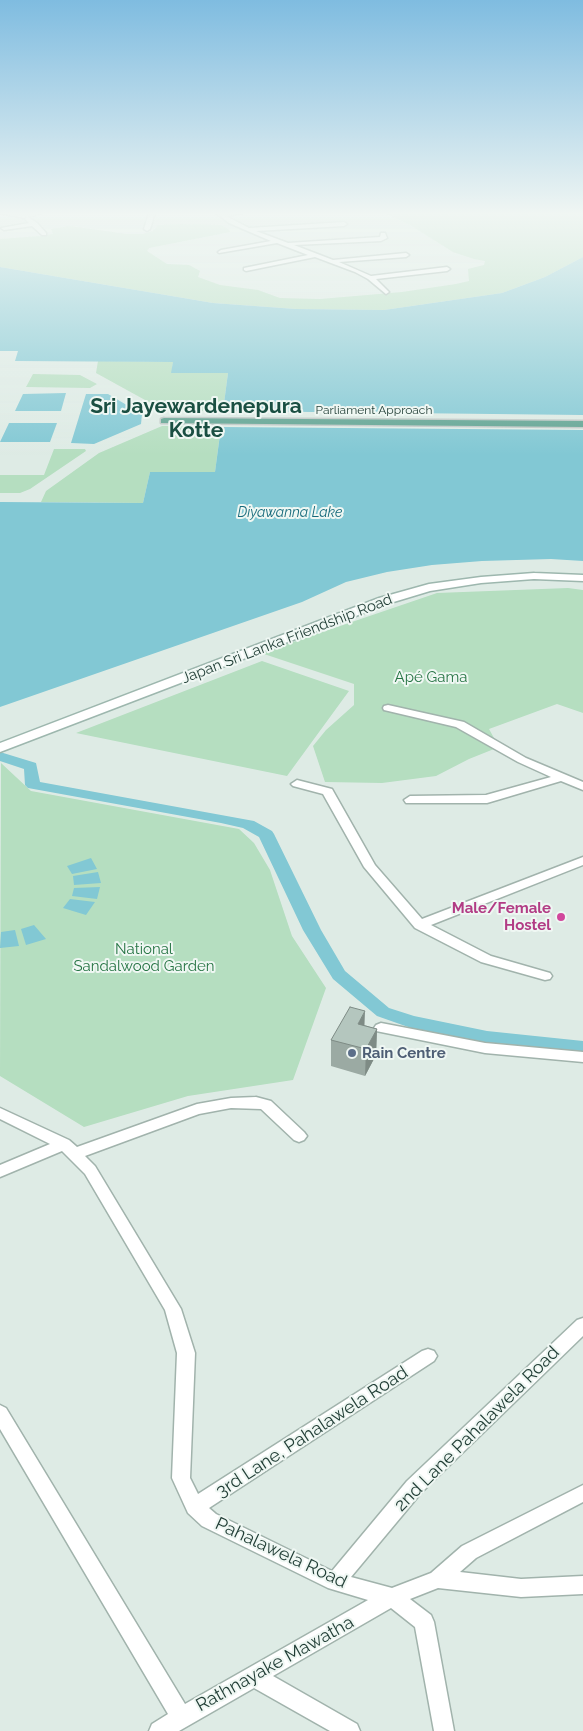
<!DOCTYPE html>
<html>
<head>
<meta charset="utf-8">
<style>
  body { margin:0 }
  canvas { display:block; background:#deebe5 }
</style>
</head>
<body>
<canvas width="583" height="1731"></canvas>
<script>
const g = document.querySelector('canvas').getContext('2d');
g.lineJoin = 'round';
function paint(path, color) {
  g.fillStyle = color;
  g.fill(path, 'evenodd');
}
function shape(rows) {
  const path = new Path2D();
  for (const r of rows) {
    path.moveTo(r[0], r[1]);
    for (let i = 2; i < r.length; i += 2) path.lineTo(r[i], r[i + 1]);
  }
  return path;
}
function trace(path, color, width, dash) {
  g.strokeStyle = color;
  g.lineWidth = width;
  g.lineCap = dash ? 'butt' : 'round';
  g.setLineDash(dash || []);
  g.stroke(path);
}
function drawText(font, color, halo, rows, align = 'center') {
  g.font = font + ' Raleway,sans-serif';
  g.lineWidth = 4;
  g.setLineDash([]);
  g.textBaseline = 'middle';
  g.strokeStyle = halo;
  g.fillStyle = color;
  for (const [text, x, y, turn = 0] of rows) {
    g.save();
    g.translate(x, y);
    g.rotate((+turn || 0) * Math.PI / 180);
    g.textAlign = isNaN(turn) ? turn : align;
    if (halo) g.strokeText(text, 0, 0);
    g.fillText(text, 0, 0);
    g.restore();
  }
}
paint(shape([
  [384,213,583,213,583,257,545,277,502,293,384,310,296,309,213,303,0,267,0,239,41,236,53,234,51,229,70,226,126,234,143,234,153,231,158,225,181,224,221,225,228,229,230,232,149,248,147,251,167,264,189,265,200,271,198,277,220,285,258,290,280,298,320,299,402,292,456,284,469,281,468,269,484,265,485,261,474,259,453,252,410,225],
  [98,361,173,362,172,373,228,373,223,411,165,411,96,373],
  [33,374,80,375,97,384,90,388,26,387],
  [162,426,221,426,215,472,150,472,143,503,41,502,46,491,99,453],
  [54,449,85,449,86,451,30,489,20,493,0,493,0,475,44,475],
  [568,588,583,590,583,713,557,704,489,729,499,747,469,759,436,776,382,783,325,782,313,746,326,730,354,705,354,684,261,653,437,593],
  [262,661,349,691,287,776,76,733],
  [1,763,31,791,239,829,254,843,270,870,292,936,326,988,293,1080,188,1096,84,1127,0,1076]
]), '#b5dec0');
paint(shape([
  [583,257,583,415,223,411,228,373,171,373,173,362,15,361,18,351,0,351,0,267,213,303,296,309,384,310,502,293,545,277],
  [66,393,61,411,15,411,23,394],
  [86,394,108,394,142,414,141,424,94,444,71,443],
  [9,423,57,423,50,442,0,442],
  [221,427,583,430,583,561,551,559,482,561,432,565,387,572,346,582,302,602,0,707,0,502,143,503,150,472,215,472],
  [91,858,97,869,72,874,67,866],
  [98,872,101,883,74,885,73,876],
  [100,887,97,899,72,896,74,888],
  [70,899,95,902,86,915,63,908],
  [34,925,46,939,26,945,21,929],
  [15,930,19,946,0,948,1,932]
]), '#82c8d4');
paint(shape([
  [0,752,36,763,40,782,254,821,272,831,274,834,321,930,345,971,389,1008,414,1016,487,1031,583,1041,583,1053,487,1043,411,1028,377,1016,333,979,303,930,259,837,243,828,221,823,28,788,25,785,24,769,0,761,0,752]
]), '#82c8d4');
const minor = shape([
  [0,213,24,214,41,213,24,218,0,213],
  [149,213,155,213,150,229,147,231,144,229,149,213],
  [216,213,242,213,226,216,249,228,344,222,347,224,344,226,256,231,288,243,380,237,381,233,385,233,387,238,381,241,294,245,333,260,406,253,409,255,406,257,339,262,371,276,447,267,450,269,447,271,376,279,389,292,386,294,368,279,355,272,315,257,246,271,244,270,244,268,308,255,277,243,219,253,218,252,221,250,271,241,229,223,216,213],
  [28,217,37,223,46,233,46,235,42,235,32,226,4,230,1,228,29,223,25,219,28,217],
  [388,705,464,722,526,758,583,782,583,790,561,781,487,803,406,803,404,800,410,796,486,795,551,777,518,762,456,727,384,710,383,708,384,706,388,705],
  [297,780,332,789,375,865,422,919,583,857,583,865,431,925,491,956,550,973,552,976,550,979,545,980,481,962,415,928,364,867,323,794,293,786,291,784,297,780],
  [381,1023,485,1043,583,1052,583,1062,485,1053,376,1031,374,1028,376,1025,381,1023],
  [256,1097,271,1101,304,1132,307,1136,304,1140,299,1142,294,1140,261,1109,231,1108,199,1114,85,1156,95,1166,181,1309,195,1353,190,1478,198,1494,422,1351,428,1349,434,1351,437,1356,434,1361,209,1508,216,1514,332,1571,407,1481,577,1320,583,1318,583,1336,421,1493,351,1577,392,1588,431,1573,462,1546,583,1485,583,1502,476,1558,460,1572,521,1579,583,1576,583,1594,521,1597,438,1588,410,1599,431,1615,434,1622,454,1731,434,1731,415,1627,391,1608,273,1676,357,1724,360,1731,330,1731,254,1688,179,1731,149,1731,152,1724,168,1714,0,1429,0,1405,6,1408,185,1704,368,1600,328,1588,202,1526,188,1513,172,1478,177,1353,165,1310,85,1174,62,1151,0,1177,0,1165,50,1144,0,1119,0,1108,69,1140,77,1147,197,1104,231,1098,256,1097]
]);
const secondary = shape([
  [534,573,583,575,583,581,534,579,481,583,430,591,387,604,0,752,0,743,379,598,429,584,481,577,534,573]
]);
const primary = shape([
  [164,418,583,421,583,427,161,423,161,419,164,418]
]);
trace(minor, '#a1b3ac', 3);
trace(secondary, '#9db7ae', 3);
trace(primary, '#c0c8c6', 3);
paint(minor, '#fff');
paint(secondary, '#fff');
paint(primary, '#60a392');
paint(shape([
  [364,1025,377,1029,376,1055,365,1076,331,1066,331,1040]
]), '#9baaa3');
paint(shape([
  [365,1011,364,1037,358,1024],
  [377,1029,376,1055,365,1076,366,1049]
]), '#7e8b85');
const building = shape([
  [350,1007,365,1011,358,1024,377,1029,366,1049,331,1040,350,1007]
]);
paint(building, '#b4c6be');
trace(building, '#7e8b85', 1);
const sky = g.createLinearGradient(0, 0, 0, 455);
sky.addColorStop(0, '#7fbce0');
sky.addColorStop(0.47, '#f0f6f3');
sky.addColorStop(1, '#f0f6f300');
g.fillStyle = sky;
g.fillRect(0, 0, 583, 455);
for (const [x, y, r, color] of [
  [561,917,5,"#d1479c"],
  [352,1053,5,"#5c6f8a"]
]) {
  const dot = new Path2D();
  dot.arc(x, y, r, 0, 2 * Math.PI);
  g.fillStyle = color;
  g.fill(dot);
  trace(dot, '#eff7f3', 2);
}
drawText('12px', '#1f3c34', '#eff7f3', [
  ["Parliament Approach",374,410]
]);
drawText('italic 14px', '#166a7b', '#eff7f3', [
  ["Diyawanna Lake",290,513]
]);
drawText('15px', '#1f3c34', '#eff7f3', [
  ["Japan Sri Lanka Friendship Road",287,639,-21]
]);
drawText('15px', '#277545', '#eff7f3', [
  ["Apé Gama",431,677],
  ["National",144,949],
  ["Sandalwood Garden",144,966]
]);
drawText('bold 15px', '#b23c85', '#eff7f3', [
  ["Male/Female",551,908],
  ["Hostel",551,925]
], 'right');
drawText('bold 15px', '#4e5e75', '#eff7f3', [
  ["Rain Centre",362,1053]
], 'left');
drawText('18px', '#1f3c34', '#eff7f3', [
  ["2nd Lane Pahalawela Road",477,1429,-45],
  ["3rd Lane, Pahalawela Road",312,1432,-33],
  ["Pahalawela Road",281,1553,25],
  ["Rathnayake Mawatha",275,1664,-29]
]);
drawText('bold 21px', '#1a4f42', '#eff7f3', [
  ["Sri Jayewardenepura",196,407],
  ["Kotte",196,431]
]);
</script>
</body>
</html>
